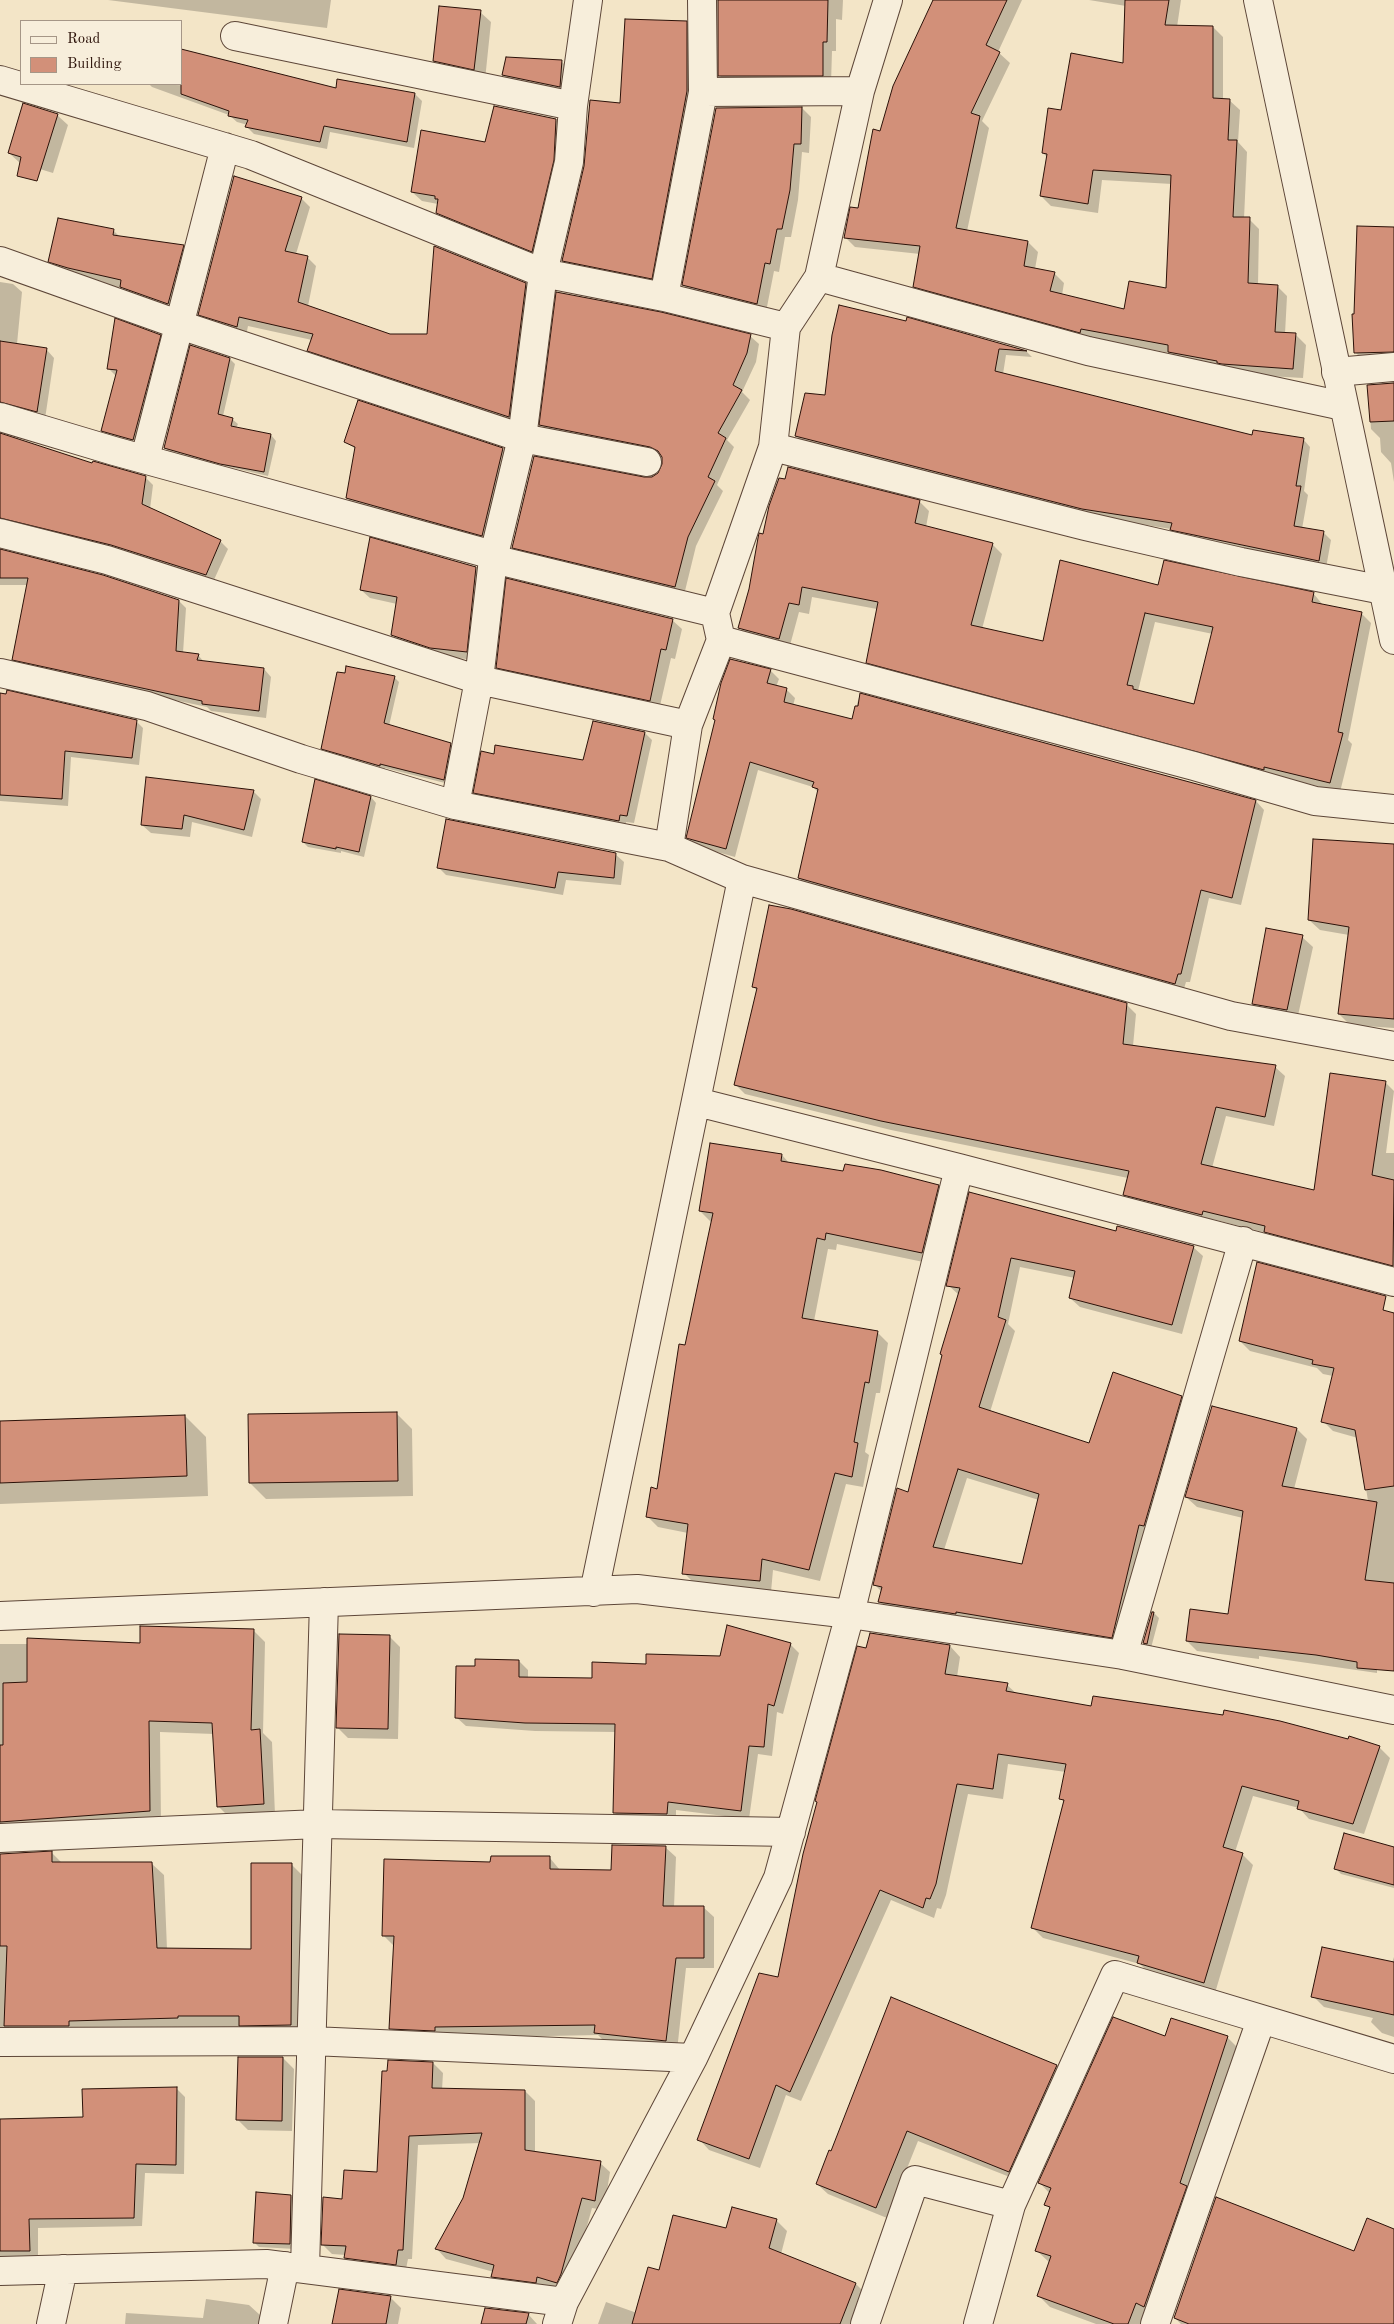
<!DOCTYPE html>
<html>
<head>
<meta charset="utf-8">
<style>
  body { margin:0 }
  #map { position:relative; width:1394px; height:2324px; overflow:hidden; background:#f3e5c7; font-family:"Old Standard TT",serif }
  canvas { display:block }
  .legend { position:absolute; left:20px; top:20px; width:162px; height:65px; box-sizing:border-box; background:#f7eedb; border:1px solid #a59687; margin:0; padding:6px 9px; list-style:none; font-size:15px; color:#2b1108 }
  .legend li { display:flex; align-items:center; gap:10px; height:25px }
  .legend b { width:25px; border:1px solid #a59687 }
</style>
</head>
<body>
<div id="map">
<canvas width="1394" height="2324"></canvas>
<ul class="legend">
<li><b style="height:6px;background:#f7eedb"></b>Road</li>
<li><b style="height:14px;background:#d29079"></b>Building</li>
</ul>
</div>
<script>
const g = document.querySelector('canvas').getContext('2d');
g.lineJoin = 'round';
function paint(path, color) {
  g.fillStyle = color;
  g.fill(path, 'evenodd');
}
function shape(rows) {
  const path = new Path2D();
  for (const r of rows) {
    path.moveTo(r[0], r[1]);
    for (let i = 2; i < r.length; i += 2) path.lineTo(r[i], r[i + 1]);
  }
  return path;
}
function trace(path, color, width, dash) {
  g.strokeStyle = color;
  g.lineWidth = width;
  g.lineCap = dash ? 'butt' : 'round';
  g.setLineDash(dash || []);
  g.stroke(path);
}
paint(shape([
  [108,0,331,0,327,28],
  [719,0,843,0,842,20,836,19,836,51,832,51,831,84,729,85,720,76],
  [934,0,1022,0,998,52,1010,63,982,121,989,128,967,231,1028,242,1038,252,1035,269,1054,273,1064,283,1062,295,1125,311,1168,289,1172,184,1102,180,1098,213,1051,206,1041,196,1047,157,1043,153,1062,111,1124,64,1126,6,1089,0,1181,0,1177,27,1213,27,1223,37,1223,100,1229,100,1240,110,1238,142,1247,152,1244,219,1249,219,1259,229,1258,285,1277,286,1287,296,1285,334,1295,334,1306,345,1303,378,1233,374,1179,362,1170,353,1091,338,924,296,914,286,920,254,855,247,845,237,859,209,881,132],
  [480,12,491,22,485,80,445,71,434,61],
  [686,22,695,31,695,100,660,286,572,269,563,260,621,104],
  [561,61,566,66,565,92,508,80,503,75],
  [149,84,415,94,422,101,414,148,330,132,327,149,254,134,247,127,248,125,237,122,229,115,152,87],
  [802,108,811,117,809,153,802,152,798,200,791,237,785,237,779,272,774,271,766,312,692,294,683,285,717,109],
  [57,115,68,125,53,173,20,163,9,153],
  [556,120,565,129,541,260,447,222,438,213,438,204,422,201,412,192,486,143],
  [301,198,310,207,296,254,307,257,316,266,308,306,390,335,428,336,525,284,535,293,518,425,318,359,309,350,312,340,248,326,246,336,209,323,199,314],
  [1394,228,1394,363,1366,363,1355,352,1355,315],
  [114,231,120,237,183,246,194,257,179,314,132,297,123,288,79,279,60,272,50,261],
  [0,282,13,284,22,292,17,344,46,349,54,358,45,419,0,412],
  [908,319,1027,352,1032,357,1006,355,1003,374,1253,437,1303,439,1310,447,1304,491,1308,495,1302,529,1324,533,1331,540,1326,568,1179,537,1171,529,1091,516,804,443,796,436,826,397,907,322],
  [160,336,171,346,144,450,113,441,102,430,117,377,108,368],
  [750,336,759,344,756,362,742,392,750,400,727,440,734,447,717,485,723,491,696,546,684,595,522,556,513,547,644,479,652,478,659,473,664,465,663,457,660,455,550,434,541,425],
  [230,359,235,364,223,416,232,419,238,424,236,428,271,435,276,441,268,476,170,453,165,448],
  [1394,382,1394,482,1391,463,1381,452,1380,438,1371,429,1368,386],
  [359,402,503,449,508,455,487,540,352,503,347,498,356,449,345,442],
  [0,435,93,464,145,477,153,485,150,509,220,541,228,549,213,582,0,527],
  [919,501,929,511,926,527,992,544,1002,554,982,629,1044,642,1159,587,1313,593,1323,605,1361,613,1371,623,1348,740,1352,744,1340,792,878,672,868,662,877,609,812,597,809,614,799,612,789,649,750,638,740,628],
  [1155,622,1213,634,1195,705,1138,691],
  [0,550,179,601,186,608,183,653,198,655,205,663,264,669,271,677,266,718,211,711,207,707,21,667,14,659,28,585,0,585],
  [476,568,485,577,475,660,440,656,402,644,393,635,397,604,370,598,361,590],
  [672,620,682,629,675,659,671,658,659,710,507,677,497,667],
  [770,670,779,679,776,687,786,689,795,698,793,706,852,721,860,694,1256,801,1264,810,1241,905,1209,898,1190,982,1186,982,1183,992,808,887,799,878,818,792,813,787,758,770,735,857,696,846,688,837],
  [394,677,399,682,389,726,450,744,455,749,449,784,385,768,385,770,327,753,322,748],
  [0,694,136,721,143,728,139,765,71,757,68,806,0,801],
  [594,722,645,733,652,740,634,823,626,822,626,828,482,800,475,792,495,756,584,762],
  [316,781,371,797,376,803,364,857,341,851,341,853,308,847,303,842],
  [253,791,261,799,252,837,192,822,190,837,151,833,142,825],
  [1394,846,1394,1028,1350,1025,1339,1014,1349,935,1320,930,1309,920],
  [615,854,624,862,621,885,566,880,563,895,446,875,438,867],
  [1302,937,1313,947,1297,1020,1264,1014,1253,1004],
  [753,987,1126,1004,1136,1014,1133,1046,1275,1067,1285,1076,1274,1126,1226,1116,1212,1168,1315,1191,1385,1082,1394,1091,1386,1153,1394,1153,1394,1272,1275,1241,1267,1233,1212,1219,1211,1224,1135,1204,1125,1195,1128,1178,891,1130,745,1094,736,1085,758,991],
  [782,1155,790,1164,938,1186,949,1197,933,1264,837,1244,836,1250,828,1249,814,1321,877,1332,888,1343,880,1393,876,1393,865,1452,869,1455,863,1487,846,1484,820,1581,773,1570,771,1592,695,1584,684,1573,688,1533,658,1527,647,1516,658,1490,712,1223,700,1211],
  [970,1194,1117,1232,1193,1247,1203,1256,1182,1334,1080,1307,1070,1298,1075,1278,1020,1267,1008,1324,1015,1331,990,1412,1090,1445,1181,1397,1191,1407,1121,1647,889,1612,880,1602,882,1592,875,1585,909,1493,959,1295,948,1285],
  [967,1478,1039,1500,1023,1566,944,1550],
  [1394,1315,1394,1661,1377,1660,1377,1673,1259,1656,1259,1659,1197,1651,1187,1641,1229,1615,1243,1518,1197,1507,1186,1497,1212,1407,1297,1429,1307,1439,1294,1489,1368,1501,1358,1438,1333,1431,1323,1421,1333,1376,1323,1374,1317,1368,1250,1351,1240,1341],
  [396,1413,412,1429,413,1496,266,1499,250,1483],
  [185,1416,206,1437,208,1496,0,1504,0,1422],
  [1154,1613,1159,1618,1151,1648,1144,1643],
  [253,1630,265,1642,263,1733,272,1742,275,1815,230,1818,218,1806,214,1734,160,1732,161,1822,0,1840,0,1644,141,1644],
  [390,1637,400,1647,398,1739,348,1738,337,1727],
  [790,1644,799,1653,783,1714,777,1712,772,1756,758,1754,749,1819,676,1810,676,1823,624,1822,615,1813,616,1732,535,1731,466,1726,456,1717,476,1667,519,1661,528,1670,528,1678,593,1679,647,1665,721,1657],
  [950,1646,960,1657,957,1677,1007,1685,1017,1694,1092,1707,1379,1747,1390,1758,1364,1834,1309,1819,1299,1808,1253,1796,1235,1852,1242,1854,1253,1865,1215,1993,1149,1973,1140,1964,1043,1938,1032,1927,1064,1802,1060,1798,1066,1772,1008,1764,1003,1799,968,1794,946,1895,941,1909,937,1908,934,1918,891,1900,801,2101,786,2095,760,2168,709,2150,699,2139,779,1978,867,1649],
  [665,1847,676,1857,674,1907,703,1907,714,1917,714,1968,686,1968,677,2051,606,2043,598,2035,401,2039,391,2028,394,1946,383,1935,492,1863,549,1857,560,1870,612,1871],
  [1394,1849,1394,1888,1341,1874,1336,1869],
  [52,1853,62,1863,152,1864,164,1875,167,1949,252,1950,292,1865,303,1876,302,2036,251,2037,242,2027,0,2032,0,1855],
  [1394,1957,1394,2037,1382,2033,1371,2022,1373,2018,1324,2007,1313,1996,1392,1963],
  [1227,2037,1239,2049,1144,2324,1096,2324,1050,2307,1038,2295,1050,2263,1036,2250,1050,2209,1046,2204,1050,2194,1040,2183],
  [283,2058,294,2069,292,2131,248,2130,237,2119],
  [433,2063,443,2073,442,2090,525,2091,535,2101,535,2153,600,2163,610,2172,604,2210,592,2208,571,2284,567,2292,502,2286,493,2277,494,2272,446,2259,437,2249,464,2198,481,2143,418,2145,412,2259,408,2259,405,2274,355,2268,345,2258,346,2255,332,2254,323,2245,343,2200,378,2174],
  [1056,2066,1067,2077,1020,2181,918,2141,887,2218,828,2194,817,2184,830,2152],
  [176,2088,185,2097,184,2174,145,2173,142,2226,38,2228,38,2260,0,2260,0,2120,84,2118],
  [291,2196,296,2201,295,2249,259,2247,254,2242],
  [776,2220,787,2231,781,2254,856,2284,867,2295,855,2324,598,2324,606,2302,637,2313,660,2272,727,2230],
  [1394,2230,1394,2324,1181,2324,1175,2318,1354,2252],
  [390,2297,401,2308,398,2324,334,2324],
  [206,2299,249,2305,260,2315,259,2324,125,2324,126,2313,203,2318],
  [528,2314,537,2324,482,2324]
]), '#0003');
const building = shape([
  [718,0,828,0,827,42,823,42,823,76,718,76,718,0],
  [933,0,1007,0,986,45,1000,52,971,113,980,116,956,228,1028,241,1024,266,1055,272,1050,291,1124,309,1129,281,1166,288,1171,175,1093,170,1088,204,1040,196,1047,154,1042,153,1048,108,1061,110,1071,53,1123,63,1125,0,1169,0,1165,25,1213,26,1213,98,1230,99,1228,140,1237,140,1233,217,1250,217,1248,283,1278,285,1275,332,1296,333,1293,369,1222,364,1217,363,1217,361,1168,352,1168,345,1081,329,1080,333,913,287,920,246,844,238,850,207,858,208,873,129,880,131,893,86,933,0],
  [439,6,481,10,474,70,433,61,439,6],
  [625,19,687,21,687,91,652,279,562,261,584,166,590,100,620,103,625,19],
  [181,49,336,88,337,79,415,93,407,142,324,126,320,142,245,127,248,120,228,116,229,111,181,94,181,49],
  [506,57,562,60,560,87,502,75,506,57],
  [23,103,58,114,37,181,17,176,21,157,8,153,23,103],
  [494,106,556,119,554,160,532,252,436,213,438,199,435,199,435,196,411,192,421,130,485,142,494,106],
  [802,107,801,144,794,144,790,190,782,229,777,229,770,264,765,263,757,304,682,285,716,108,802,107],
  [234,176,302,197,285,251,308,256,298,302,390,334,427,334,434,246,526,283,509,417,307,351,313,334,239,317,237,327,198,315,234,176],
  [58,218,114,229,113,235,184,245,168,304,120,287,121,280,68,268,48,262,58,218],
  [1357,226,1394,227,1394,352,1354,353,1352,314,1354,314,1357,226],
  [556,292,661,312,751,334,747,353,733,385,742,390,718,433,726,438,708,477,715,481,688,537,675,587,512,548,534,456,644,477,652,477,658,473,662,464,662,457,658,451,650,447,539,425,556,292],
  [839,305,906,321,907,317,1027,351,999,349,995,371,1252,435,1253,430,1304,438,1296,486,1301,486,1294,526,1324,531,1319,561,1170,530,1172,523,1082,509,795,436,805,393,825,395,832,335,839,305],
  [115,318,161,335,133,440,101,431,117,370,107,369,115,318],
  [0,341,47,348,37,412,0,402,0,341],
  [190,345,230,358,218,414,233,418,231,426,271,434,264,472,220,464,164,448,190,345],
  [1394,383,1394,421,1370,422,1367,385,1394,383],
  [358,400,503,448,482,536,346,498,355,447,344,442,358,400],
  [0,433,92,463,93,461,146,476,142,504,221,540,206,575,111,545,0,518,0,433],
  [788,467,920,500,915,523,993,543,971,625,1043,641,1060,560,1158,585,1164,560,1314,592,1312,602,1362,612,1338,732,1343,733,1330,783,1264,767,1264,770,866,663,878,602,802,587,799,605,789,603,779,639,738,628,749,589,758,538,759,533,763,534,769,506,779,478,785,479,788,467],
  [1145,613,1213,627,1194,704,1133,689,1133,686,1127,685,1145,613],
  [370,537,476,567,467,652,430,648,391,635,397,597,360,590,370,537],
  [0,549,103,575,179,600,176,651,199,654,197,660,264,668,259,711,202,704,202,701,12,660,28,578,0,578,0,549],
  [506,578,673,619,666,650,661,649,650,701,496,668,506,578],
  [730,659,771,669,767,683,787,688,784,702,852,719,855,706,858,706,860,693,1256,800,1232,898,1201,890,1181,974,1178,974,1175,984,798,878,818,789,812,787,814,782,750,762,726,849,686,838,715,720,713,719,721,683,730,659],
  [346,666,395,676,384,723,451,743,444,780,380,764,380,766,321,749,337,672,345,673,346,666],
  [7,690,137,720,132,758,65,751,62,799,0,795,0,693,6,694,7,690],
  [593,721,645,732,627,816,620,815,619,821,473,793,481,751,494,754,495,745,583,760,593,721],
  [146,777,254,790,244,830,184,815,182,829,141,825,146,777],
  [315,779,371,796,359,852,336,847,336,849,302,842,315,779],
  [446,819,616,853,614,878,558,872,555,888,437,868,446,819],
  [1313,839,1394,844,1394,1019,1338,1014,1349,927,1308,920,1313,839],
  [769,905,791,909,1127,1003,1123,1044,1276,1065,1265,1117,1216,1107,1201,1164,1314,1190,1330,1073,1386,1081,1372,1175,1394,1180,1393,1266,1264,1232,1265,1226,1203,1211,1202,1215,1123,1195,1129,1171,881,1121,734,1085,757,988,752,987,769,905],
  [1266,928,1303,935,1287,1010,1252,1004,1266,928],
  [710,1143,782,1154,781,1161,843,1171,845,1164,881,1170,939,1185,922,1253,826,1233,825,1240,817,1238,802,1318,878,1331,869,1383,865,1382,854,1442,858,1443,852,1477,835,1473,809,1570,762,1559,760,1581,682,1574,688,1524,646,1517,651,1487,657,1489,679,1344,685,1345,713,1213,699,1211,710,1143],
  [969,1192,1116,1231,1117,1226,1194,1246,1172,1325,1069,1298,1075,1271,1011,1258,998,1317,1006,1320,979,1407,1089,1443,1113,1372,1182,1396,1144,1526,1139,1525,1112,1638,956,1612,956,1614,878,1602,882,1587,873,1585,897,1488,908,1492,942,1355,940,1354,960,1288,946,1286,969,1192],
  [958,1469,1039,1494,1022,1564,933,1547,958,1469],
  [1257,1262,1386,1296,1383,1310,1394,1313,1394,1486,1365,1490,1355,1430,1321,1422,1334,1368,1312,1364,1313,1360,1239,1341,1257,1262],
  [1212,1406,1297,1428,1282,1486,1377,1502,1365,1580,1394,1583,1394,1671,1357,1668,1357,1662,1316,1655,1186,1641,1190,1609,1228,1614,1243,1511,1185,1497,1212,1406],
  [397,1412,398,1481,249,1483,248,1414,397,1412],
  [185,1415,187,1476,0,1483,0,1421,185,1415],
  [1152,1612,1154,1612,1147,1644,1143,1643,1152,1612],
  [727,1625,791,1643,774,1706,768,1704,764,1747,749,1746,741,1811,668,1802,667,1814,613,1813,615,1724,525,1723,455,1718,456,1666,475,1666,475,1659,519,1660,519,1677,592,1678,592,1662,646,1664,646,1654,720,1656,727,1625],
  [140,1626,254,1629,251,1730,260,1729,264,1804,217,1807,212,1723,149,1721,150,1811,0,1822,0,1745,3,1745,3,1683,27,1682,27,1638,140,1643,140,1626],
  [870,1633,950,1645,945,1674,1008,1683,1006,1691,1091,1706,1093,1696,1223,1715,1224,1710,1280,1721,1348,1739,1349,1736,1380,1746,1353,1824,1297,1809,1299,1801,1242,1786,1223,1847,1243,1853,1204,1983,1137,1963,1139,1956,1031,1928,1064,1800,1059,1799,1066,1764,998,1754,993,1789,957,1784,936,1884,930,1899,926,1898,923,1908,880,1890,790,2092,776,2085,749,2159,697,2140,759,1973,778,1977,803,1854,817,1802,815,1801,857,1646,866,1648,870,1633],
  [339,1634,390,1635,388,1729,336,1728,339,1634],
  [1344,1833,1394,1847,1394,1885,1334,1869,1344,1833],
  [612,1845,666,1846,663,1906,704,1906,704,1958,676,1958,666,2041,594,2033,595,2025,435,2027,435,2031,389,2029,394,1936,382,1936,384,1859,490,1862,491,1856,550,1856,550,1869,611,1870,612,1845],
  [52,1851,52,1862,152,1862,157,1948,251,1949,251,1863,292,1863,291,2025,239,2026,239,2016,178,2016,178,2018,69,2021,69,2026,4,2026,7,1946,0,1946,0,1854,52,1851],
  [1322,1947,1394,1962,1394,2015,1311,1997,1322,1947],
  [891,1997,1057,2065,1009,2172,907,2131,876,2208,816,2184,829,2150,831,2151,891,1997],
  [1113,2017,1165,2036,1171,2018,1228,2036,1180,2183,1187,2186,1144,2307,1136,2303,1128,2324,1114,2324,1037,2296,1051,2256,1035,2251,1050,2207,1044,2205,1051,2188,1038,2183,1113,2017],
  [238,2057,283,2057,282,2121,236,2120,238,2057],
  [388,2060,433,2062,432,2088,525,2090,525,2150,601,2161,595,2201,582,2198,561,2274,557,2283,537,2277,536,2283,491,2277,494,2265,435,2249,463,2198,482,2133,409,2136,403,2250,398,2250,396,2265,344,2258,346,2246,321,2245,323,2197,342,2199,344,2170,377,2172,382,2071,387,2071,388,2060],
  [177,2087,176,2165,136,2164,134,2218,29,2219,30,2251,0,2251,0,2119,83,2117,82,2089,177,2087],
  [256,2192,291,2195,290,2244,253,2243,256,2192],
  [1216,2197,1354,2251,1367,2218,1394,2229,1394,2324,1189,2324,1174,2318,1216,2197],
  [732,2207,777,2219,769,2248,856,2283,840,2324,632,2324,648,2267,659,2270,673,2215,726,2228,732,2207],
  [339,2289,391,2296,386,2324,332,2324,339,2289],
  [485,2308,529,2313,526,2324,481,2324,485,2308]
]);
paint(building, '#d29079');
trace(building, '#2b1108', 1);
const minor = shape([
  [588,0,573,106,569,162,543,273,522,438,493,559,479,680,455,805,669,847],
  [235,36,573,106],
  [0,80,251,155,543,273,664,297,786,327,819,277,1088,351,1343,406],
  [860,91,888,0],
  [703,92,860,91,819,277],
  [0,261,180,325,522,438,647,462],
  [664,297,703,92,702,0],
  [1336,372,1394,367],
  [0,417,114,451,493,555,493,559,715,613],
  [773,447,1085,526,1241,562,1383,590],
  [145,458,225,147],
  [0,533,107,560,479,680,688,725],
  [721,640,1194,766,1315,801,1394,809],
  [0,673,147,706,301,759,455,805],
  [742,879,1231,1016,1394,1046],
  [697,1102,959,1168,1394,1282],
  [594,1592,742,879,669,847,688,725,721,640,715,613,773,447,786,327],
  [0,1616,637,1589,850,1614,1123,1655,1394,1710],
  [1123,1655,1243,1241],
  [0,1838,318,1824,791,1832],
  [0,2042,312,2041,693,2058],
  [305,2268,324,1602],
  [0,2271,266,2264,564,2302],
  [51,2324,63,2269],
  [273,2324,285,2266],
  [557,2324,564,2302,693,2058,778,1878,850,1614,959,1168],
  [865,2324,915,2180,1011,2205],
  [978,2324,1011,2205,1115,1975,1394,2059],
  [1155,2324,1261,2020]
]);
const tertiary = shape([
  [1258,0,1394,640]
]);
trace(minor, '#5d4638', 30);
trace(tertiary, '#5d4638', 30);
trace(minor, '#f7eedb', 28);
trace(tertiary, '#f7eedb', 28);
</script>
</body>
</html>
